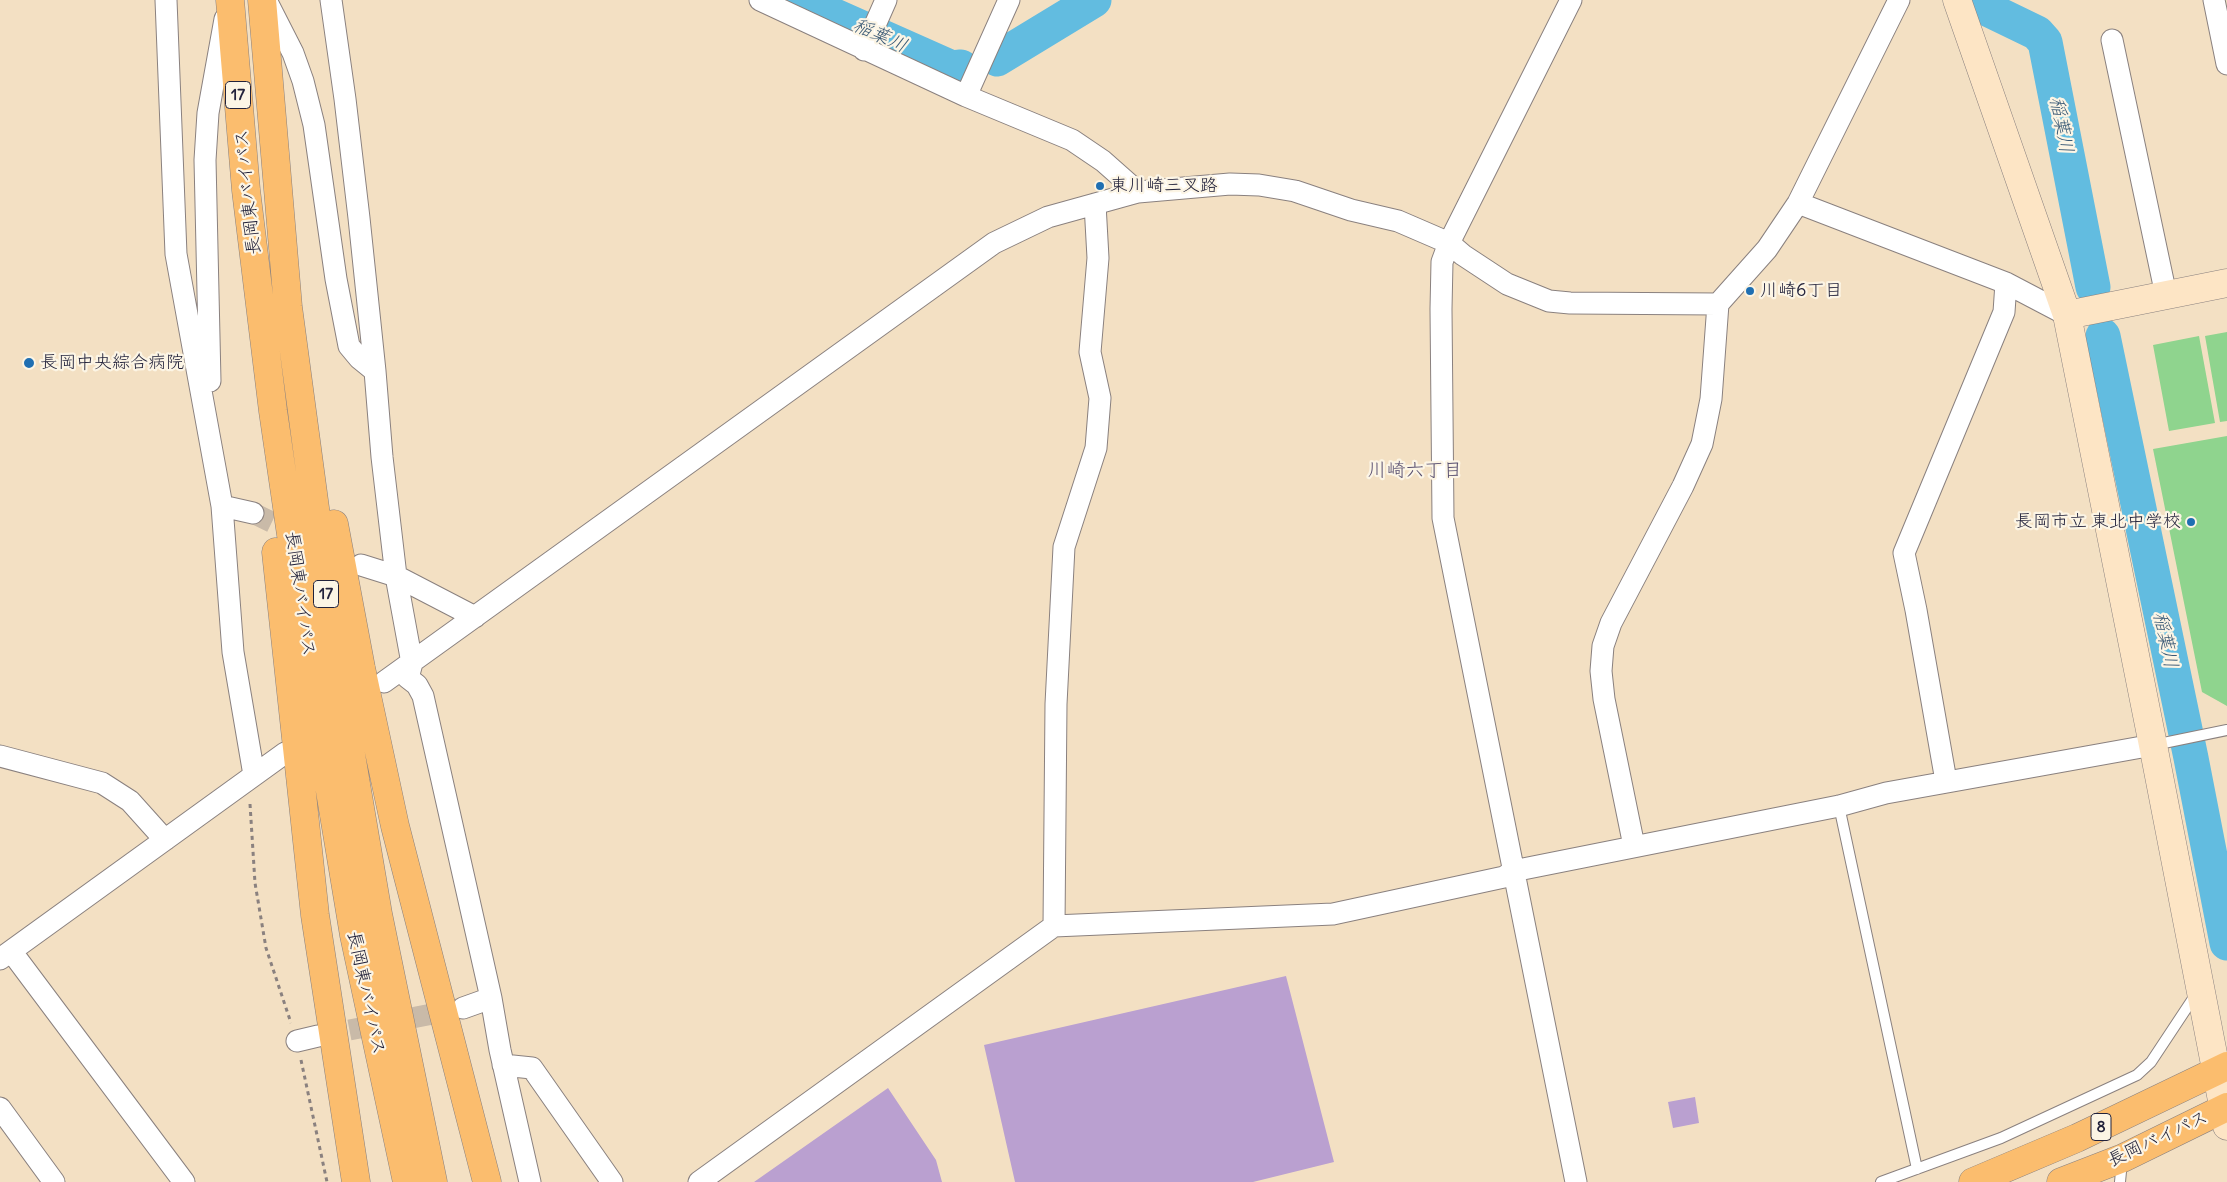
<!DOCTYPE html>
<html>
<head>
<meta charset="utf-8">
<style>
  body { margin:0 }
  canvas { display:block; background:#f3e0c3 }
</style>
</head>
<body>
<canvas width="2227" height="1182"></canvas>
<script>
const g = document.querySelector('canvas').getContext('2d');
g.lineJoin = 'round';
function paint(path, color) {
  g.fillStyle = color;
  g.fill(path, 'evenodd');
}
function shape(rows) {
  const path = new Path2D();
  for (const r of rows) {
    path.moveTo(r[0], r[1]);
    for (let i = 2; i < r.length; i += 2) path.lineTo(r[i], r[i + 1]);
  }
  return path;
}
function trace(path, color, width, dash) {
  g.strokeStyle = color;
  g.lineWidth = width;
  g.lineCap = dash ? 'butt' : 'round';
  g.setLineDash(dash || []);
  g.stroke(path);
}
function drawText(font, color, halo, rows, align = 'center') {
  g.font = font + ' Delius,"Klee One",sans-serif';
  g.lineWidth = 4.5;
  g.setLineDash([]);
  g.textBaseline = 'middle';
  g.strokeStyle = halo;
  g.fillStyle = color;
  for (const [text, x, y, turn = 0] of rows) {
    g.save();
    g.translate(x, y);
    g.rotate((+turn || 0) * Math.PI / 180);
    g.textAlign = isNaN(turn) ? turn : align;
    if (halo) g.strokeText(text, 0, 0);
    g.fillText(text, 0, 0);
    g.restore();
  }
}
paint(shape([
  [2227,332,2227,421,2220,422,2205,336],
  [2199,336,2215,423,2169,431,2153,345],
  [2227,436,2227,706,2202,692,2153,449]
]), '#8fd48e');
trace(shape([
  [799,0,952,68,961,67],
  [1975,3,2037,33,2045,42,2093,287],
  [997,59,1094,0],
  [2103,336,2191,758,2227,943]
]), '#62bce0', 35);
paint(shape([
  [1286,976,1334,1162,1253,1182,1015,1182,984,1045],
  [888,1088,936,1160,942,1182,754,1182],
  [1695,1097,1699,1123,1673,1128,1668,1102]
]), '#baa0d0');
trace(shape([
  [253,513,302,537],
  [318,1036,458,1009]
]), '#c9baa8', 21, [21, 11]);
const lane = shape([
  [2154,745,2227,730],
  [1839,806,1917,1169],
  [1881,1182,2001,1138,2137,1075,2151,1062,2196,994],
  [2120,1182,2122,1161]
]);
const street = shape([
  [166,0,176,254,222,506,233,652,254,775],
  [266,0,293,53,303,81,314,125,336,279,349,346,359,358,375,371],
  [331,0,345,99,359,218,375,371,382,457,396,576,412,663,408,678,417,685,423,696,491,998,500,1050,530,1182],
  [760,0,966,96,1072,140,1103,161,1138,192],
  [1571,0,1449,243,1442,262,1441,309,1443,518,1576,1182],
  [2214,0,2227,64],
  [2112,40,2166,295],
  [864,50,886,0],
  [966,96,1009,0],
  [1798,203,2006,283,2067,315],
  [210,381,205,160,208,113,225,19],
  [222,506,253,513],
  [361,565,396,576,475,617],
  [384,682,994,243,1048,217,1138,192,1230,184,1259,185,1295,191,1351,210,1398,221,1449,243,1463,255,1507,284,1549,301,1570,303,1718,304],
  [0,756,102,783,130,801,165,840],
  [1946,781,1916,610,1904,553,2004,312,2006,283],
  [1634,846,1604,699,1601,671,1603,646,1611,623,1683,486,1702,444,1711,399,1718,304,1767,249,1798,203,1899,0],
  [1054,926,1056,704,1064,547,1096,448,1100,398,1090,352,1098,258,1095,204],
  [11,951,184,1182],
  [0,959,285,753],
  [463,1008,491,998],
  [297,1041,318,1036],
  [503,1065,532,1068,612,1182],
  [0,1108,54,1182],
  [699,1182,1054,926,1333,914,1504,877,1513,871,1839,806,1886,793,2153,745]
]);
const secondary = shape([
  [1957,0,2067,315,2153,745,2227,1126],
  [2067,315,2227,283]
]);
const highway = shape([
  [230,0,246,190,273,411,317,713,354,935,407,1182],
  [262,0,288,307,337,672,378,914,433,1182],
  [334,524,361,668,395,826,487,1182],
  [276,552,315,915,356,1182],
  [1973,1182,2077,1138,2227,1066],
  [2061,1182,2123,1158,2227,1107]
]);
trace(lane, '#8a817f', 12);
trace(street, '#8a817f', 23);
trace(secondary, '#8a817f', 29);
trace(highway, '#8a817f', 29);
trace(shape([
  [250,804,255,883,266,948,291,1023],
  [301,1060,327,1182]
]), '#8a817f', 3, [4, 4]);
trace(lane, '#fff', 10);
trace(street, '#fff', 21);
trace(secondary, '#fde5c5', 28);
trace(highway, '#fbbd6e', 28);
for (const [x, y, r, color] of [
  [1100,186,5,"#1f6fb2"],
  [1750,291,5,"#1f6fb2"],
  [29,363,6,"#1f6fb2"],
  [2191,522,5,"#1f6fb2"]
]) {
  const dot = new Path2D();
  dot.arc(x, y, r, 0, 2 * Math.PI);
  g.fillStyle = color;
  g.fill(dot);
  trace(dot, '#fcf5e5', 2);
}
for (const [x, y, w] of [
  [238,95,25],
  [326,594,25],
  [2101,1127,20]
]) {
  const box = new Path2D();
  box.roundRect(x - w / 2, y - 13.5, w, 27, 4);
  g.fillStyle = '#fcf5e5';
  g.fill(box);
  trace(box, '#22223b', 1);
}
drawText('bold 16px', '#22223b', null, [
  ["17",238,95],
  ["17",326,594],
  ["8",2101,1127]
]);
drawText('18px', '#22223b', '#fcf5e5', [
  ["東川崎三叉路",1110,186],
  ["川崎6丁目",1760,291],
  ["長岡中央綜合病院",40,363],
  ["長岡市立 東北中学校",2181,522,"right"]
], 'left');
drawText('18px', '#22223b', '#fcf5e5', [
  ["長岡東バイパス",248,192,-96],
  ["長岡東バイパス",300,594,82],
  ["長岡東バイパス",366,993,78],
  ["長岡バイパス",2158,1139,-25]
]);
drawText('italic 19px', '#385875', '#fcf5e5', [
  ["稲葉川",880,36,24],
  ["稲葉川",2061,125,79],
  ["稲葉川",2165,640,78]
]);
drawText('19px', '#574e6f', '#fcf5e5', [
  ["川崎六丁目",1415,471]
]);
</script>
</body>
</html>
